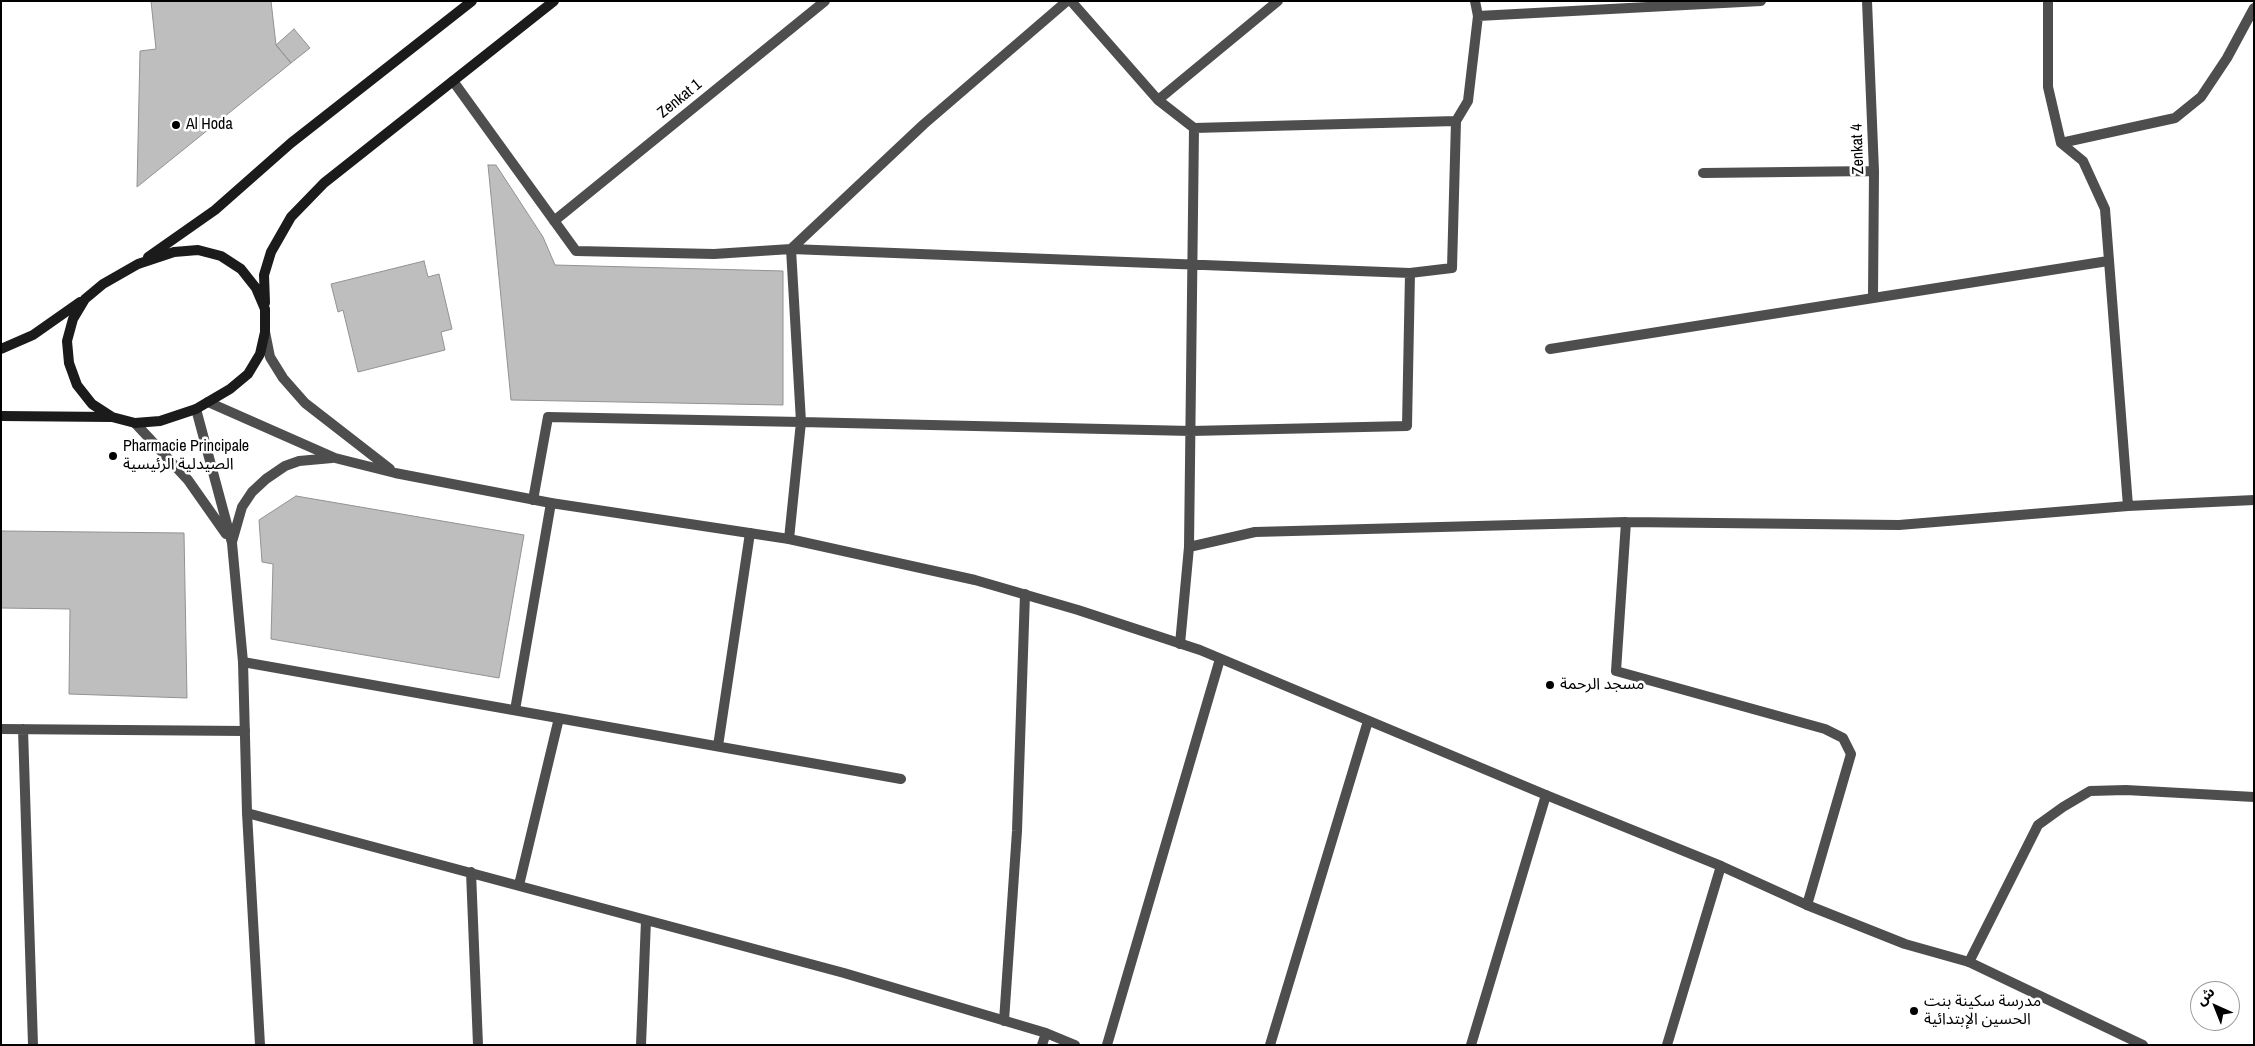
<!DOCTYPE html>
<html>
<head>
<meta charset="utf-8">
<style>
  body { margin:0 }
  #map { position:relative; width:2255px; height:1046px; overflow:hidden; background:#fff; font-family:"Archivo Narrow","Noto Sans Arabic",sans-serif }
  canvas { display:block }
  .frame { position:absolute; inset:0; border:2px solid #000; pointer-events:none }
  .north { position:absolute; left:2190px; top:981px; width:50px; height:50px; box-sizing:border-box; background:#fff; border:1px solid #999; border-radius:50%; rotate:316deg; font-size:14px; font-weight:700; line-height:20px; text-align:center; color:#000 }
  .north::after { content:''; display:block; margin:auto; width:18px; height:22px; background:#000; clip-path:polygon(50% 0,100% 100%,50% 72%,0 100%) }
</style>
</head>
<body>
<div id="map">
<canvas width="2255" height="1046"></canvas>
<div class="frame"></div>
<div class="north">ش</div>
</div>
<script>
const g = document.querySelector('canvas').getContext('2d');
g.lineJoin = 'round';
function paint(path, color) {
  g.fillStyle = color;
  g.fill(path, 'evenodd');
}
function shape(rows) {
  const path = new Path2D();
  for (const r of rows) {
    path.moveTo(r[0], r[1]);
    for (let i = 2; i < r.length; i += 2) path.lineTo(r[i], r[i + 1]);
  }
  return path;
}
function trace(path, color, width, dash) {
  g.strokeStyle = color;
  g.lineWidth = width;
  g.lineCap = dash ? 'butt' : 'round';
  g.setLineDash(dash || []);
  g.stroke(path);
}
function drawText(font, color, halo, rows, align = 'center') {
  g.font = font + ' "Archivo Narrow","Noto Sans Arabic",sans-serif';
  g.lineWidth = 5;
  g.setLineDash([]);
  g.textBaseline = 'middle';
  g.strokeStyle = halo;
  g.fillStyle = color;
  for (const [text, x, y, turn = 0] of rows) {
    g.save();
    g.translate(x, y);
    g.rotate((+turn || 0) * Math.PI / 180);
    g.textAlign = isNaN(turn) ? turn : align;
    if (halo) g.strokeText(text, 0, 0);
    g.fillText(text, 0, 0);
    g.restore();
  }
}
const building = shape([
  [151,1,271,1,276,45,291,63,137,187,140,51,156,49,151,1],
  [294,29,310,48,291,63,276,45,294,29],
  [488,165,496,165,543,237,555,265,783,271,783,405,511,400,488,165],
  [424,261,428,277,439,274,452,329,441,332,445,350,358,372,343,310,338,312,331,284,424,261],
  [296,496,524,535,499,678,271,639,273,564,262,562,259,520,296,496],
  [1,531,184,533,187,698,69,694,70,609,1,608,1,531]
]);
paint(building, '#bebebe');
trace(building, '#929292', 1);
trace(shape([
  [1471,1045,1546,795]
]), '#4e4e4e', 10);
trace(shape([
  [1067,1,924,124,791,249,801,422,1191,431,1407,426,1410,273],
  [1071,1,1158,100,1194,128],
  [1475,1,1478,16,1761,1],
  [1867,1,1874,171,1873,296],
  [2048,1,2048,87,2061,143,2083,161,2105,209,2128,506],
  [453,81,576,251,714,254,791,249,1410,273,1452,268,1456,121],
  [1158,100,1278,1],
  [2061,143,2175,118,2201,97,2227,58,2254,8],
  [1703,173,1874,171],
  [554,221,825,1],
  [1550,349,2108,261],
  [533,500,548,417,801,422,789,539],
  [1626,522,1616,671,1825,729,1843,738,1851,754,1807,905],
  [1189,547,1255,532,1626,522,1899,525,2128,506,2254,500],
  [1180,644,1189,547,1194,128,1456,121,1468,101,1478,16],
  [243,662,901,779],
  [515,710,551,503],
  [1,729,245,731],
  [23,729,33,1045],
  [718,746,750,533],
  [247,813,844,973,1046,1033,1075,1045],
  [471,872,478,1045],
  [519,885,559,718],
  [1969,962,2038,825,2063,807,2090,791,2126,790,2254,797],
  [1004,1021,1017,831,1025,594],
  [641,1045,646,920],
  [1042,1045,1046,1033],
  [1107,1045,1220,659],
  [1270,1045,1368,721],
  [1667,1045,1721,866]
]), '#4e4e4e', 10);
trace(shape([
  [265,332,270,357,283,378,305,403,390,469],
  [208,402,335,458,395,473,551,503,789,539,975,580,1078,610,1200,650,1546,795,1721,866,1807,905,1905,944,1969,962,2143,1045],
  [196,409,232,543,243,662,247,813,260,1045],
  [135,423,188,480,226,534],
  [232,542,242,507,252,492,266,479,285,466,299,461,332,458]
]), '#4e4e4e', 10);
trace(shape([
  [148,257,215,210,291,143,472,1],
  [265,303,264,275,271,252,291,217,324,183,554,1],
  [1,349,33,335,80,302],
  [1,416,112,417,135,423,160,421,196,409,230,389,248,374,260,354,265,332,265,309,256,288,241,269,221,256,198,250,174,252,138,264,103,284,85,299,73,319,67,341,69,363,77,385,92,404,112,417]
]), '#1b1b1b', 10);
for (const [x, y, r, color] of [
  [176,125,5,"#000"],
  [113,456,5,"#000"],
  [1550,685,5,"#000"],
  [1914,1011,5,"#000"]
]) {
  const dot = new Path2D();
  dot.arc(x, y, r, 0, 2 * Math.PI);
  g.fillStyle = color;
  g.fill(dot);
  trace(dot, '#fff', 2);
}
drawText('16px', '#000', '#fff', [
  ["Zenkat 1",680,99,-39],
  ["Zenkat 4",1858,149,-92]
]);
drawText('16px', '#000', '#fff', [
  ["Al Hoda",186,125],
  ["Pharmacie Principale",123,447],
  ["الصيدلية الرئيسية",123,465],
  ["مسجد الرحمة",1560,685],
  ["مدرسة سكينة بنت",1924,1002],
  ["الحسين الإبتدائية",1924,1020]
], 'left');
</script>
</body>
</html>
